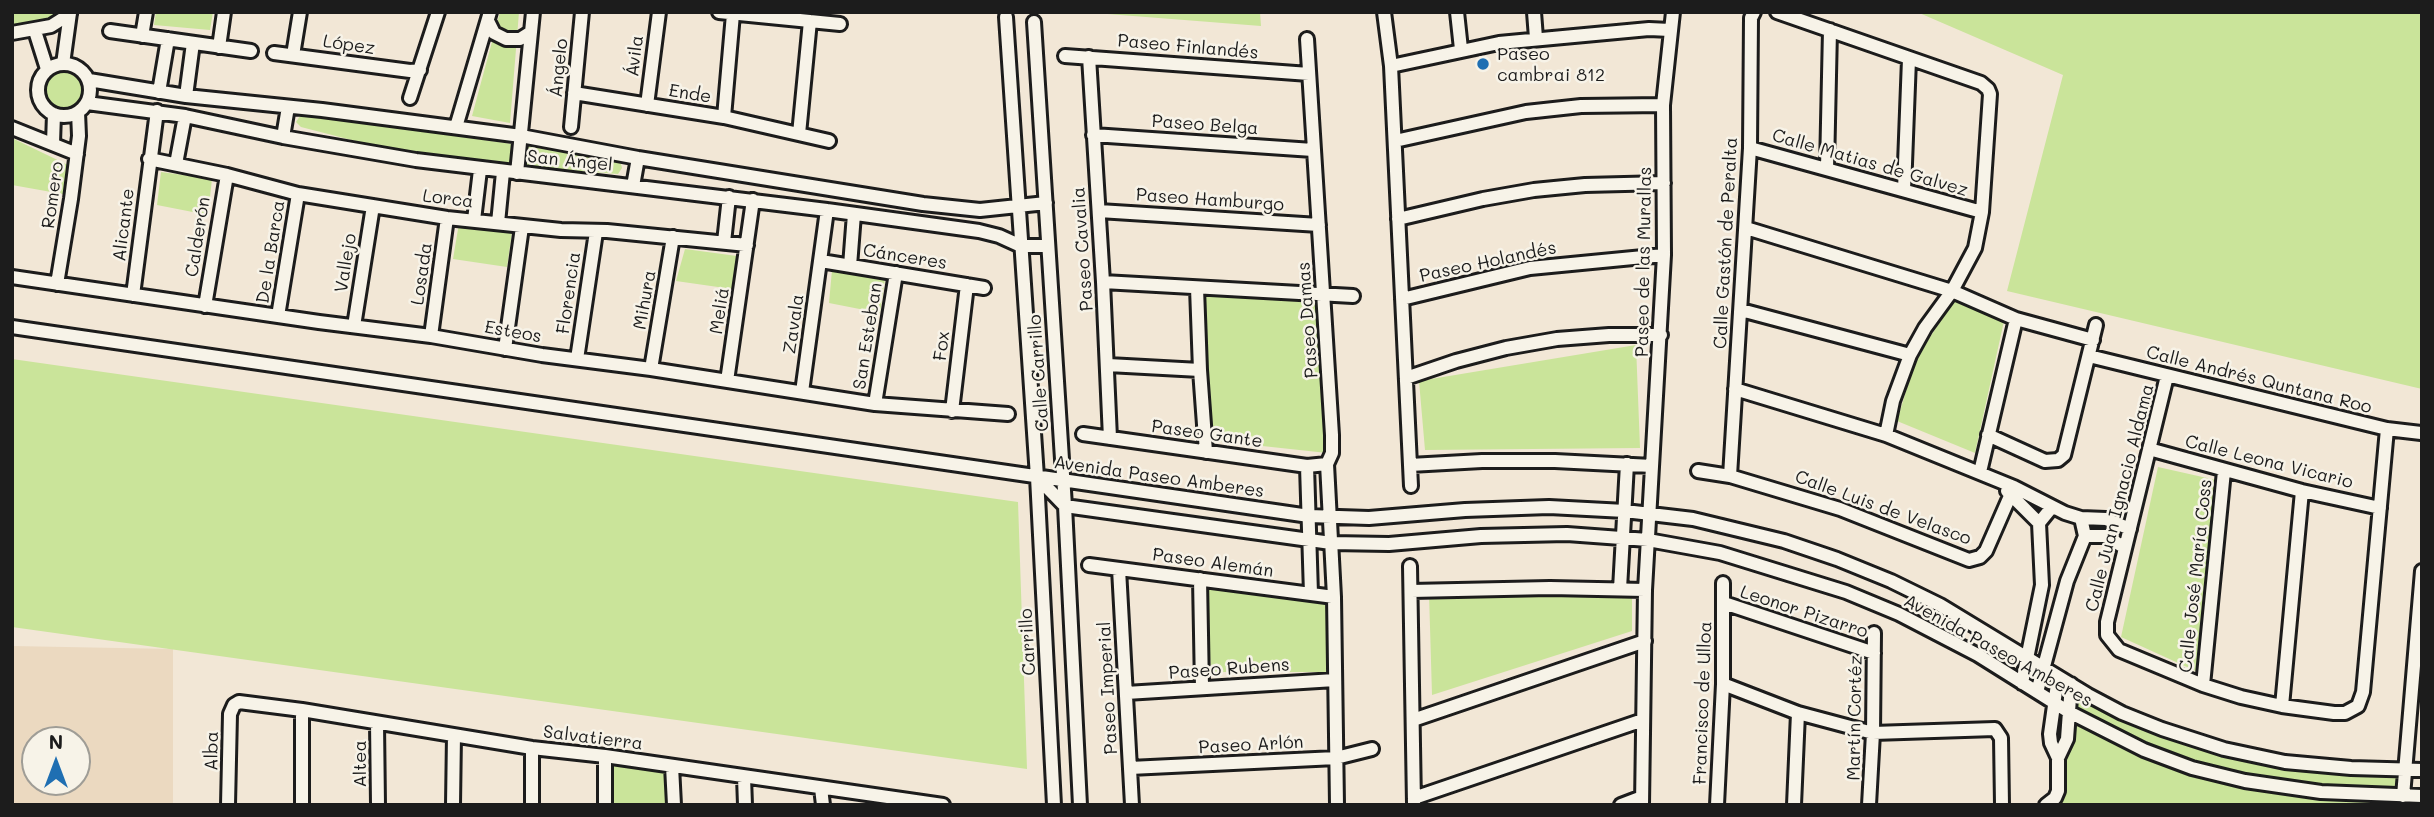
<!DOCTYPE html>
<html>
<head>
<meta charset="utf-8">
<style>
  body { margin:0 }
  #map { position:relative; width:2434px; height:817px; overflow:hidden; background:#f2e7d6; font-family:Mali,sans-serif }
  canvas { display:block }
  .frame { position:absolute; inset:0; border:14px solid #1c1c1c; pointer-events:none }
  .north { position:absolute; left:21px; top:726px; width:70px; height:70px; box-sizing:border-box; background:#f7f3e8; border:2px solid #9f9d96; border-radius:50%; rotate:0deg; font-size:19px; font-weight:700; line-height:28px; text-align:center; color:#1c1c1c }
  .north::after { content:''; display:block; margin:auto; width:24px; height:32px; background:#1f6fb2; clip-path:polygon(50% 0,100% 100%,50% 72%,0 100%) }
</style>
</head>
<body>
<div id="map">
<canvas width="2434" height="817"></canvas>
<div class="frame"></div>
<div class="north">N</div>
</div>
<script>
const g = document.querySelector('canvas').getContext('2d');
g.lineJoin = 'round';
function paint(path, color) {
  g.fillStyle = color;
  g.fill(path, 'evenodd');
}
function shape(rows) {
  const path = new Path2D();
  for (const r of rows) {
    if (r.length === 3) {
      path.moveTo(r[0] + r[2], r[1]);
      path.arc(r[0], r[1], r[2], 0, 2 * Math.PI);
      continue;
    }
    path.moveTo(r[0], r[1]);
    for (let i = 2; i < r.length; i += 2) path.lineTo(r[i], r[i + 1]);
  }
  return path;
}
function trace(path, color, width, dash) {
  g.strokeStyle = color;
  g.lineWidth = width;
  g.lineCap = dash ? 'butt' : 'round';
  g.setLineDash(dash || []);
  g.stroke(path);
}
function drawText(font, color, halo, rows, align = 'center') {
  g.font = font + ' Mali,sans-serif';
  g.lineWidth = 5;
  g.setLineDash([]);
  g.textBaseline = 'middle';
  g.strokeStyle = halo;
  g.fillStyle = color;
  for (const [text, x, y, turn = 0] of rows) {
    g.save();
    g.translate(x, y);
    g.rotate((+turn || 0) * Math.PI / 180);
    g.textAlign = isNaN(turn) ? turn : align;
    if (halo) g.strokeText(text, 0, 0);
    g.fillText(text, 0, 0);
    g.restore();
  }
}
paint(shape([
  [12,646,173,649,173,805,12,805],
  [35,740,77,740,77,782,35,782]
]), '#ebd9c0');
paint(shape([
  [12,12,61,12,60,19,12,27],
  [156,12,213,12,210,30,154,25],
  [500,12,519,12,510,123,472,116],
  [1082,12,1260,12,1261,26],
  [1917,12,2422,12,2422,389,2007,291,2063,75],
  [63,90,23],
  [302,113,620,160,622,168,618,174,425,159,301,127,296,122],
  [14,139,72,167,68,195,12,185],
  [161,172,212,179,208,215,157,205],
  [459,223,512,232,507,267,453,259],
  [685,249,737,256,732,289,676,281],
  [832,270,885,279,880,313,829,303],
  [1201,294,1319,303,1327,453,1207,440],
  [1956,298,2004,321,1975,453,1897,421,1916,358],
  [1636,345,1640,448,1425,450,1419,381],
  [12,359,1018,502,1027,769,12,627],
  [2158,467,2216,480,2198,672,2121,637],
  [1206,585,1328,601,1327,672,1211,672],
  [1429,593,1632,597,1632,631,1432,695],
  [2071,684,2122,713,2226,750,2405,769,2403,796,2422,796,2422,805,2046,805,2050,803],
  [605,756,672,766,674,805,605,805]
]), '#cae49a');
const street = shape([
  [719,12,840,24],
  [1384,12,1391,66,1411,486],
  [1457,12,1461,49],
  [1534,12,1536,38],
  [1777,12,1981,83,1988,89,1990,94,1982,212,1975,248,1952,291,1925,328,1910,355,1893,401,1886,435],
  [1006,17,1037,477,1054,805],
  [488,21,494,33,506,39,520,39,531,32],
  [1034,22,1065,506,1080,805],
  [35,31,47,69],
  [110,31,251,51],
  [12,33,51,26,70,14],
  [142,36,146,12],
  [1307,39,1332,435,1332,453,1327,464,1334,597,1337,805],
  [219,47,224,12],
  [274,53,410,71,420,70],
  [293,55,300,12],
  [1065,56,1309,74],
  [1089,57,1103,282,1110,438],
  [64,90,26],
  [63,64,70,13],
  [1391,66,1499,43,1649,29,1670,30],
  [89,80,186,96,322,110,521,136,638,158,923,204,980,210,1046,203],
  [159,92,168,39],
  [574,93,724,117,829,141],
  [186,96,193,43],
  [410,98,438,12],
  [87,103,185,116,283,137,416,160,827,210,979,231,999,236,1021,246,1048,246],
  [647,105,659,12],
  [724,117,733,14],
  [456,127,490,12],
  [571,127,582,12],
  [12,128,77,154],
  [799,134,810,21],
  [1093,135,1313,150],
  [283,137,288,107],
  [1395,141,1526,112,1581,106,1663,105],
  [53,143,54,114],
  [1750,148,1982,212],
  [149,159,227,175,298,194,447,218,561,230,607,231,747,245],
  [176,164,185,116],
  [1827,168,1830,30],
  [517,173,533,12],
  [633,186,638,158],
  [1904,190,1909,59],
  [1099,211,1319,225],
  [1398,219,1483,199,1534,190,1585,185,1664,183],
  [474,220,480,170],
  [498,223,503,172],
  [1746,228,1952,291,2016,319,2093,340],
  [724,242,729,197],
  [821,261,984,288],
  [850,266,854,214],
  [12,277,319,322,431,336,542,355,651,369,875,404,1008,414],
  [1103,282,1353,296],
  [57,284,71,199,79,136,78,112],
  [1197,288,1200,370,1206,452],
  [133,295,157,111],
  [1402,299,1530,268,1664,255],
  [205,306,227,175],
  [1741,310,1910,355],
  [278,316,298,194],
  [354,326,373,206],
  [12,327,1309,516,1369,518,1465,510,1549,507,1625,511,1693,519,1784,541,1837,559,1891,581,1940,605,2088,695,2122,713,2162,729,2224,749,2285,762,2351,768,2422,770],
  [431,336,447,218],
  [505,349,522,227],
  [2089,356,2387,429,2421,433],
  [577,359,596,232],
  [1108,365,1200,370],
  [651,369,673,237],
  [2167,376,2107,622,2107,635,2119,650,2203,685,2241,697,2282,706,2334,713,2345,713,2358,706,2363,692,2387,429],
  [1406,378,1456,361,1506,348,1557,339,1609,335,1661,335],
  [727,381,753,200],
  [1735,389,1886,435,2014,487,2065,513,2081,518,2106,519,2130,529],
  [802,392,827,210],
  [875,404,896,273],
  [952,411,967,285],
  [1083,434,1307,466,1327,464],
  [1988,435,2045,461,2058,460,2064,455,2096,325],
  [2149,449,2302,491,2380,508],
  [1410,465,1482,461,1555,461,1652,466],
  [1307,466,1311,594],
  [1698,471,1730,476,1840,509,1969,560,1980,557,1986,551,2014,487],
  [1980,472,2016,319],
  [1730,476,1750,148,1751,18,1754,12],
  [1037,477,1065,506,1331,543,1389,544,1481,536,1567,534,1648,540,1720,553,1846,592,1899,614,1978,655,2069,712,2144,750,2192,768,2245,781,2321,792,2422,796],
  [2007,491,2039,523],
  [2085,536,2106,536,2125,548],
  [1089,565,1334,597],
  [1410,566,1414,804],
  [1119,569,1132,805],
  [1200,579,1202,688],
  [1620,589,1627,464],
  [1411,591,1550,588,1645,590],
  [1724,603,1874,653],
  [2058,677,2050,734,2051,743,2058,758],
  [2022,683,2042,585,2039,523,2052,507],
  [1723,684,1798,713,1873,733,1995,729,2001,738,2002,805],
  [2203,685,2224,471],
  [2037,692,2067,581,2085,536,2081,518],
  [1126,693,1335,680],
  [2282,706,2302,491],
  [1413,720,1645,641],
  [377,723,378,805],
  [672,766,674,805],
  [1130,768,1336,758,1372,749],
  [744,777,745,805],
  [821,788,823,805],
  [2403,796,2422,571],
  [1414,798,1643,720],
  [228,805,230,714,234,705,239,702,302,710,532,748,605,756,943,805],
  [302,805,302,710],
  [453,805,454,735],
  [532,805,532,748],
  [605,805,605,756],
  [1621,805,1642,797],
  [1642,805,1645,590,1664,255,1663,105,1673,12],
  [1717,805,1723,684,1723,583],
  [1794,805,1798,713],
  [1869,805,1873,733,1874,633],
  [2046,805,2055,798,2058,791,2058,758,2067,739,2071,684]
]);
trace(street, '#1c1c1c', 18);
trace(street, '#f7f3e8', 12);
for (const [x, y, r, color] of [
  [1483,64,7,"#1f6fb2"]
]) {
  const dot = new Path2D();
  dot.arc(x, y, r, 0, 2 * Math.PI);
  g.fillStyle = color;
  g.fill(dot);
  trace(dot, '#f7f3e8', 2.5);
}
drawText('18px', '#1c1c1c', '#f7f3e8', [
  ["López",349,45,8],
  ["Paseo Finlandés",1188,47,5],
  ["Ávila",635,56,-83],
  ["Ángelo",559,68,-84],
  ["Ende",690,94,9],
  ["Paseo Belga",1205,125,4],
  ["San Ángel",570,161,6],
  ["Calle Matias de Galvez",1870,163,16],
  ["Romero",53,195,-82],
  ["Lorca",448,199,7],
  ["Paseo Hamburgo",1210,200,4],
  ["Alicante",124,225,-83],
  ["Calderón",198,237,-81],
  ["Calle Gastón de Peralta",1726,243,-87],
  ["Paseo Cavalia",1083,249,-94],
  ["De la Barca",271,252,-81],
  ["Cánceres",905,257,9],
  ["Paseo Holandés",1488,262,-12],
  ["Paseo de las Murallas",1644,262,-89],
  ["Vallejo",346,263,-81],
  ["Losada",422,274,-82],
  ["Florencia",569,293,-82],
  ["Mihura",645,300,-80],
  ["Meliá",720,311,-81],
  ["Paseo Damas",1308,320,-94],
  ["Zavala",794,324,-82],
  ["Esteos",513,332,10],
  ["San Esteban",868,336,-81],
  ["Fox",942,346,-83],
  ["Calle Carrillo",1039,373,-94],
  ["Calle Andrés Quntana Roo",2259,380,14],
  ["Paseo Gante",1207,434,8],
  ["Calle Leona Vicario",2269,462,14],
  ["Avenida Paseo Amberes",1159,477,8],
  ["Calle Juan Ignacio Aldama",2120,498,-76],
  ["Calle Luis de Velasco",1883,508,20],
  ["Paseo Alemán",1213,563,8],
  ["Calle José María Coss",2196,576,-84],
  ["Leonor Pizarro",1804,612,18],
  ["Carrillo",1028,642,-93],
  ["Avenida Paseo Amberes",1998,651,29],
  ["Paseo Rubens",1229,669,-4],
  ["Paseo Imperial",1108,688,-93],
  ["Francisco de Ulloa",1703,703,-88],
  ["Martín Cortéz",1855,718,-89],
  ["Salvatierra",593,738,7],
  ["Paseo Arlón",1251,745,-3],
  ["Alba",212,751,-89],
  ["Altea",360,764,-90]
]);
drawText('18px', '#1c1c1c', '#f7f3e8', [
  ["Paseo",1497,54],
  ["cambrai 812",1497,75]
], 'left');
</script>
</body>
</html>
